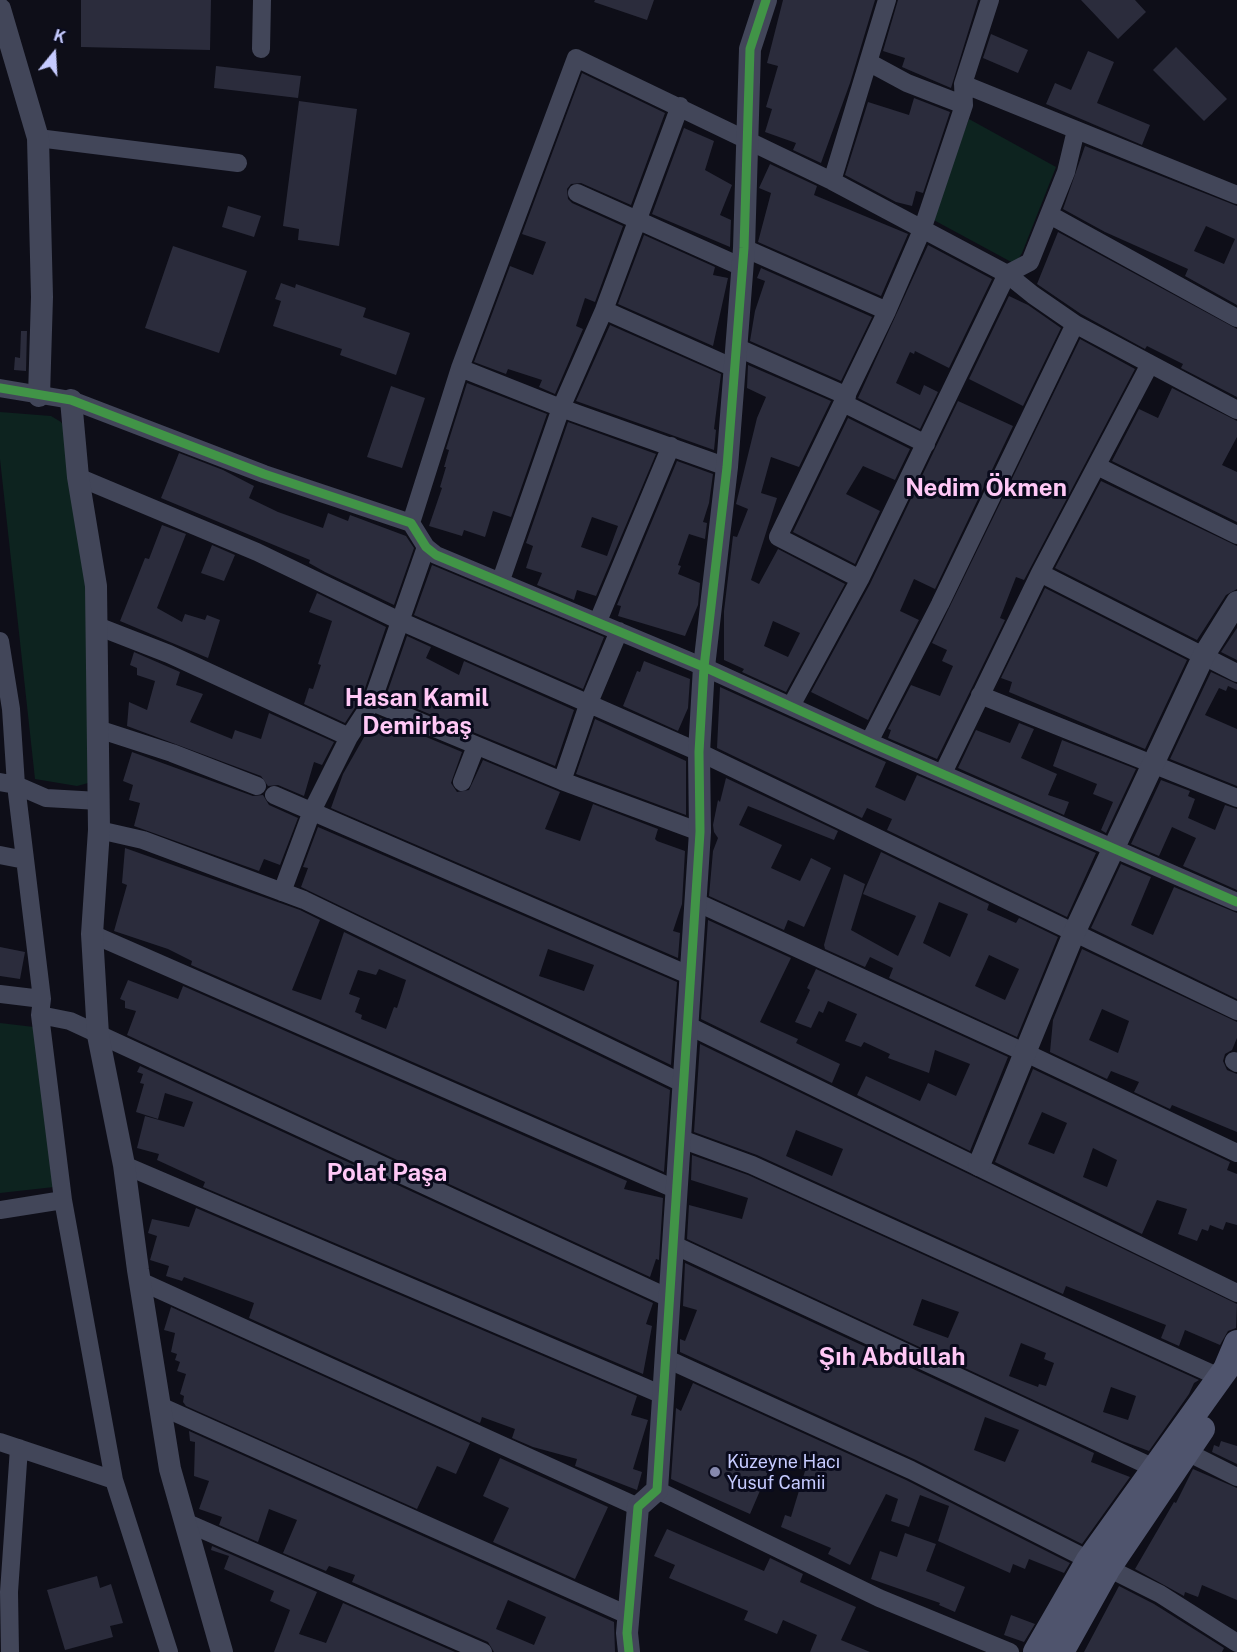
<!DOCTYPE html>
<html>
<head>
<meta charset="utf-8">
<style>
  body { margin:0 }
  #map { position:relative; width:1237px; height:1652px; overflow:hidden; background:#0e0e18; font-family:"Public Sans",sans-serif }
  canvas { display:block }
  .north { position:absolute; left:24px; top:24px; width:60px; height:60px; -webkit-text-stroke:4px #0a0b1c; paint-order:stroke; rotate:18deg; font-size:16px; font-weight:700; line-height:24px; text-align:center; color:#c6cbff }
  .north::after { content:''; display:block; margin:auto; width:21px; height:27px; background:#c6cbff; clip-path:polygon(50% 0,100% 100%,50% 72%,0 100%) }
</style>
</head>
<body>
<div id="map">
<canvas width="1237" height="1652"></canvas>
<div class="north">K</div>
</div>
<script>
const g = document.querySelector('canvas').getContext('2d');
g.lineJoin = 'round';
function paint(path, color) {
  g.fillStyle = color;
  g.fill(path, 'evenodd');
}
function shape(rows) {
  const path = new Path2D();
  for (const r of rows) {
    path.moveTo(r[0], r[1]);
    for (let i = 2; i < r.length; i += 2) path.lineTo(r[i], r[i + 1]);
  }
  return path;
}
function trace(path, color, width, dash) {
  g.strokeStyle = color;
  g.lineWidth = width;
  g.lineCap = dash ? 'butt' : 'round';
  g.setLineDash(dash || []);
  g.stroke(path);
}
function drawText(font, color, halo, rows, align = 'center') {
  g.font = font + ' "Public Sans",sans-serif';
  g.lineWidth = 6;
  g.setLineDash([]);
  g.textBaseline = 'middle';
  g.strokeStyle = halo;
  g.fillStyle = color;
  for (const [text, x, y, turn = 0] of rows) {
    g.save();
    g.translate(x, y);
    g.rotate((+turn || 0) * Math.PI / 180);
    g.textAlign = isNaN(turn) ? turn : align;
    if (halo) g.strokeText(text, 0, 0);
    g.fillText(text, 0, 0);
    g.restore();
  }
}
paint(shape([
  [969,119,1056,167,1022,253,1015,264,930,218],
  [0,412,51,416,61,422,73,441,89,552,92,782,77,786,35,779,0,459],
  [0,1023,34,1027,54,1187,0,1193]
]), '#0d231f');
paint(shape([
  [81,0,211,0,210,50,81,47],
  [595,0,654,0,647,20,594,2],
  [783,0,875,0,850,83,821,163,793,150,796,143,765,132,772,109,766,107,778,66,767,63],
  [898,0,978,0,951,88,902,67,905,58,883,51],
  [1081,0,1135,0,1146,12,1118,39],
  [991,34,1028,50,1018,73,983,58],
  [1176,47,1227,99,1204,121,1153,70],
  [1088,51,1114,62,1097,103,1150,125,1142,145,1046,104,1055,83,1071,90],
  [216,66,301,76,298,98,214,88],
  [582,73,665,113,631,205,581,183,571,184,567,189,568,199,572,203,623,226,595,302,585,298,576,326,583,329,555,394,539,387,542,380,508,369,506,374,474,362,510,266,533,275,546,242,522,234],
  [914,98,950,112,923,193,916,191,912,206,896,202,845,175,868,102,909,115],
  [299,101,357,109,339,246,298,240,299,229,283,226],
  [684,128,714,141,705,170,732,185,720,215,731,220,730,247,652,214],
  [1085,146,1237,206,1237,305,1185,276,1188,269,1105,232,1063,209],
  [1206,226,1235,239,1224,264,1194,251],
  [770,164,817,186,814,195,908,234,881,296,758,242,771,193,759,188],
  [228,206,261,216,254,237,222,227],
  [1058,232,1237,329,1237,397,1181,368,1183,364,1147,346,1145,349,1081,314,1037,284],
  [644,235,715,267,713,275,728,278,713,346,618,304],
  [928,245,992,279,949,368,915,351,914,354,910,352,896,383,920,395,924,385,938,392,920,429,858,398],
  [173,246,247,271,219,353,145,328],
  [761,268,872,317,841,381,750,341,755,311,765,281,757,278],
  [281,283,295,288,296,284,366,308,363,317,410,333,396,375,340,355,342,349,273,326,281,301,275,299],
  [1009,296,1028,305,1061,328,1023,406,969,379],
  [610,325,721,374,714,429,716,430,714,450,576,401],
  [21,331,27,331,26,371,14,370,15,357,20,358],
  [1080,339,1135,369,1024,580,1016,577,1000,618,1005,620,937,759,888,738,891,730,888,729,911,685,940,696,953,666,942,661,947,650,932,643],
  [748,365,831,401,799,467,771,457,761,493,777,498,751,580,759,584,778,549,845,584,786,692,742,672,744,669,724,660,724,611,733,536,737,537,748,509,736,504,757,418,766,397,747,388],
  [773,621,800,633,788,657,764,646],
  [467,383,547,414,511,517,493,511,485,537,464,530,462,536,429,526,442,488,440,487,446,467,444,467,449,450,446,449],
  [391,386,425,398,402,468,367,457],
  [1172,388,1237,421,1237,437,1222,465,1237,472,1237,522,1112,461,1139,409,1158,418],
  [958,401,1013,426,935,589,914,579,900,611,919,620,868,720,811,692,870,584],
  [848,418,910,449,895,480,863,466,846,494,880,511,855,564,793,532],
  [568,422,656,454,596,596,577,590,574,600,537,585,542,573,526,568,533,546,526,543],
  [592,517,618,526,607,556,581,547],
  [179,453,223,470,254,486,249,498,278,512,323,528,328,513,348,521,350,515,406,536,414,548,394,605,325,572,309,563,310,560,161,498],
  [677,461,713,474,709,503,703,522,707,523,705,539,689,534,678,565,681,566,678,574,700,583,698,605,685,636,618,616,621,606,617,605],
  [1101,481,1237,546,1237,589,1226,595,1197,640,1055,568],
  [162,525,186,534,157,608,182,622,185,614,205,620,207,615,220,620,208,658,120,621,145,558,149,559],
  [212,545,235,555,224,581,201,573],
  [432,565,604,637,583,689,414,615],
  [1045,588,1187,660,1145,749,1009,692,1012,682,1001,678],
  [317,593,386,627,362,697,345,723,304,704,309,688,313,689,321,665,318,664,332,621,309,612],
  [1237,628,1237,660,1221,652],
  [407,636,431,647,426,658,459,675,464,661,574,710,555,766,386,696],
  [134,652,180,672,176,685,203,694,190,722,232,739,235,730,261,739,269,713,334,742,322,765,314,762,304,796,278,785,268,786,261,776,127,726,129,702,147,710,155,681,137,675,137,668,130,665],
  [644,661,690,679,688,708,678,731,623,706,637,671,640,672],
  [1211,672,1237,684,1237,690,1228,686,1226,691,1219,688,1205,715,1237,729,1237,786,1170,759],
  [720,687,886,762,875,787,905,801,917,775,1096,853,1067,917,887,830,892,819,867,808,862,818,717,748],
  [376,716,462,752,451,783,457,792,469,790,483,760,560,792,545,829,580,841,593,804,658,829,655,839,657,841,685,851,682,904,673,931,680,933,678,958,331,808,343,774],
  [595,719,686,761,686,815,576,774],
  [1019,723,1034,729,1021,758,1057,774,1048,795,1069,802,1064,815,958,768,976,730,1010,743],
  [1062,740,1136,769,1106,833,1101,830,1113,802,1093,794,1097,784,1053,766],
  [132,752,253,796,263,795,269,805,298,818,280,865,264,859,259,871,134,826,140,803,129,800,133,785,123,781],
  [726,778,838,831,834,840,748,806,739,825,782,845,771,868,800,881,811,858,831,868,804,927,788,920,784,930,709,896,713,851,718,838,714,832,713,825,718,800,720,802],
  [1161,780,1190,791,1188,796,1195,799,1188,818,1215,830,1225,805,1237,809,1237,890,1183,866,1196,838,1172,827,1159,856,1131,844],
  [318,827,677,982,671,1065,301,887,308,868,303,867],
  [548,949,594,965,584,991,539,976],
  [125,848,300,910,320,920,292,990,321,1000,344,932,670,1090,664,1172,191,965,192,961,168,949,114,931,127,885,122,883],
  [379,969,406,980,397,1008,394,1007,386,1029,361,1019,362,1015,355,1012,360,998,349,994,358,970,376,975],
  [881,852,989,904,987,910,1016,923,1019,918,1058,937,1017,1037,889,978,893,968,870,957,865,967,825,949,824,945,844,874,865,884,851,930,898,956,916,916,863,894],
  [939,902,968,914,950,957,923,943],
  [989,955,1019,969,1005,1000,975,986],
  [1121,864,1151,877,1131,925,1153,935,1174,887,1237,913,1237,999,1091,928],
  [708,920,791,958,760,1022,798,1039,796,1043,840,1064,832,1083,701,1019],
  [0,947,25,952,20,979,0,976],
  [1082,949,1237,1022,1237,1038,1232,1050,1225,1054,1223,1061,1227,1070,1237,1074,1237,1132,1172,1105,1170,1109,1134,1092,1139,1082,1111,1071,1107,1079,1050,1052,1053,1020],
  [1102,1009,1129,1021,1118,1053,1089,1040],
  [816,969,1008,1057,970,1151,857,1095,866,1076,920,1101,928,1083,956,1096,970,1064,935,1050,929,1073,888,1058,890,1054,864,1042,861,1047,845,1041,857,1014,828,1001,823,1013,819,1011,811,1028,795,1022,810,990,807,988],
  [128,980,178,999,183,986,627,1181,624,1189,663,1198,659,1260,656,1259,650,1277,127,1035,136,1011,125,1008,125,1001,120,999],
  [700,1044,1237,1304,1236,1328,1228,1331,1220,1345,1185,1330,1179,1346,1161,1338,1166,1325,1066,1286,1063,1294,757,1155,694,1132],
  [796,1130,843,1149,832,1176,786,1156],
  [140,1066,653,1303,646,1324,652,1326,643,1374,203,1187,205,1182,157,1160,159,1154,137,1148,145,1116,184,1127,193,1102,165,1093,158,1119,136,1112,144,1084,140,1083,143,1074,137,1072],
  [1033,1069,1230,1162,1227,1170,1237,1174,1237,1225,1226,1222,1223,1230,1210,1225,1208,1231,1202,1229,1197,1241,1178,1234,1187,1209,1157,1200,1142,1234,995,1162],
  [1042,1112,1067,1123,1054,1154,1028,1144],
  [1093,1148,1117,1160,1107,1187,1083,1177],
  [692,1155,748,1175,1199,1380,1194,1383,1189,1394,1149,1451,1122,1441,687,1239,689,1205,742,1219,748,1198,691,1180],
  [922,1299,959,1312,948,1338,913,1325],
  [1021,1343,1046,1353,1044,1359,1054,1363,1046,1386,1039,1384,1038,1387,1009,1376],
  [1111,1387,1136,1396,1128,1420,1103,1412],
  [196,1208,637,1396,631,1415,648,1420,633,1469,642,1472,637,1490,575,1466,577,1459,533,1447,512,1438,515,1429,482,1417,480,1423,249,1318,254,1303,184,1277,182,1281,166,1276,169,1266,150,1260,157,1236,148,1233,152,1219,189,1227],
  [685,1263,1094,1453,1091,1462,1130,1477,1082,1544,916,1460,680,1352,680,1339,685,1341,697,1310,683,1306],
  [985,1417,1019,1430,1005,1462,974,1450],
  [171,1307,470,1443,456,1474,437,1466,417,1509,186,1406,183,1402,184,1396,180,1394,186,1374,177,1371,180,1362,175,1360,177,1354,171,1352,175,1333,164,1330],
  [693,1383,906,1480,1070,1563,1064,1573,1029,1559,1025,1569,1013,1564,1010,1573,938,1541,949,1506,920,1495,909,1527,891,1521,898,1499,886,1494,850,1565,828,1554,831,1548,781,1527,785,1515,791,1517,805,1471,774,1458,750,1514,671,1479,676,1408,681,1411],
  [189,1431,614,1622,615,1652,494,1652,488,1642,352,1582,355,1575,329,1566,326,1571,283,1553,297,1520,269,1509,258,1542,219,1525,222,1517,199,1509,209,1481,194,1476,195,1442,190,1441],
  [508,1600,546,1617,534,1645,496,1629],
  [1221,1441,1237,1446,1237,1464,1212,1452,1214,1445,1219,1447],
  [500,1458,608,1507,575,1579,493,1542,509,1508,483,1496],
  [1193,1469,1237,1488,1237,1600,1202,1585,1198,1597,1185,1592,1184,1596,1135,1569,1174,1502,1176,1503],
  [667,1529,764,1571,770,1558,797,1571,803,1574,800,1582,856,1607,841,1640,870,1652,810,1652,817,1635,783,1620,777,1634,744,1620,748,1611,669,1578,675,1565,654,1556],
  [905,1533,936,1544,926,1571,965,1587,955,1612,939,1605,940,1603,871,1579,880,1551,897,1557],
  [212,1546,317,1592,299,1634,326,1643,343,1603,455,1652,274,1652,290,1610,270,1601,274,1591,224,1569,229,1556,211,1550],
  [97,1576,100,1588,111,1584,123,1623,110,1626,113,1637,65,1650,47,1590],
  [1119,1586,1154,1604,1224,1648,1222,1652,1084,1652],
  [1011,1615,1035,1624,1024,1642,1004,1635]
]), '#2b2c3c');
trace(shape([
  [261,49,262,0],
  [870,63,907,83,964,105],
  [963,84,1237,195],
  [38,138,238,163],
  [832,181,887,0],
  [577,193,742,267],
  [1050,215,1237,318],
  [744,248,887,311],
  [604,310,734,368],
  [736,347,847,396],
  [460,368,561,408,727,467],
  [0,388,71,400,264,474,411,523,426,547,436,555,704,667,869,742,1237,902],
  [843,403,926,444],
  [1097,466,1237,535],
  [78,477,257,552,400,621,699,752,1237,1011],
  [411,523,460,368,576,58,832,181,1007,274,1033,295,1075,324,1237,410],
  [1040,573,1237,673],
  [860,579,778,537,887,311,922,230,964,105,963,84,990,0],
  [501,580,561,408,604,310,680,106],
  [598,621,671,446],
  [97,626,169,654,349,737],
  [0,641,11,709,16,785,42,999,40,1015,63,1200,114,1480,169,1652],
  [980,695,1237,798],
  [372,702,562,781,700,832],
  [791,706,860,579,1007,274,1030,262,1066,172,1076,130],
  [98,729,172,753,257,786],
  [869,742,940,604,1075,324],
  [943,773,1040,573,1150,364],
  [562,781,588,705,619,631],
  [0,782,16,785,46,798,99,801],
  [462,782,476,746],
  [274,795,691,976],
  [99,830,143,840,304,900,684,1084],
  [0,855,25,860],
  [282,892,312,811,349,737,372,702,426,547],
  [696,902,1026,1053,1237,1153],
  [92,934,677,1190],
  [0,994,42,999],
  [40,1015,70,1021,671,1299],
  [687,1025,1237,1293],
  [1234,1061,1237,1063],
  [681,1139,752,1165,1219,1377],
  [124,1165,665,1396],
  [0,1210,63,1200],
  [674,1245,1154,1468],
  [140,1281,638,1507],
  [667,1359,911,1470,1089,1560],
  [160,1406,630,1616],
  [0,1442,114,1480],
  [1187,1452,1237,1477],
  [657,1490,879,1598,1010,1652],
  [185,1522,483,1652],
  [1108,1568,1160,1594,1237,1643],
  [10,1652,9,1592,19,1448]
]), '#424659', 18);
trace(shape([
  [0,9,38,138,42,297,39,396],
  [71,400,78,477,96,586,99,830,92,934,98,1035,124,1165,138,1270,170,1469,222,1652],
  [979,1165,1074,933,1204,655,1237,602],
  [629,1652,627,1633,638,1507,657,1490,700,832,699,752,704,667,727,467,744,248,750,49,766,0]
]), '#424659', 22);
trace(shape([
  [1036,1652,1089,1560,1226,1369,1237,1343],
  [1061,1652,1108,1568,1202,1429]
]), '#4f546d', 26);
trace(shape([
  [0,388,71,400,264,474,411,523,426,547,436,555,704,667,869,742,1237,902],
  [629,1652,627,1633,638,1507,657,1490,700,832,699,752,704,667,727,467,744,248,750,49,766,0]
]), '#419447', 9);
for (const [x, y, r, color] of [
  [715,1472,6,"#8689ae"]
]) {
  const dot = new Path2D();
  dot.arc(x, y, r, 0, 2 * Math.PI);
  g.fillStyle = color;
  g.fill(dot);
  trace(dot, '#0a0b1c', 2);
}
drawText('18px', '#c6cbff', '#0a0b1c', [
  ["Küzeyne Hacı",727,1462],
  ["Yusuf Camii",727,1483]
], 'left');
drawText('bold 24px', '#ffc8f6', '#0a0b1c', [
  ["Nedim Ökmen",986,489],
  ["Hasan Kamil",417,699],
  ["Demirbaş",417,727],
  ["Polat Paşa",387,1174],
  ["Şıh Abdullah",892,1358]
]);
</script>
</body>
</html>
